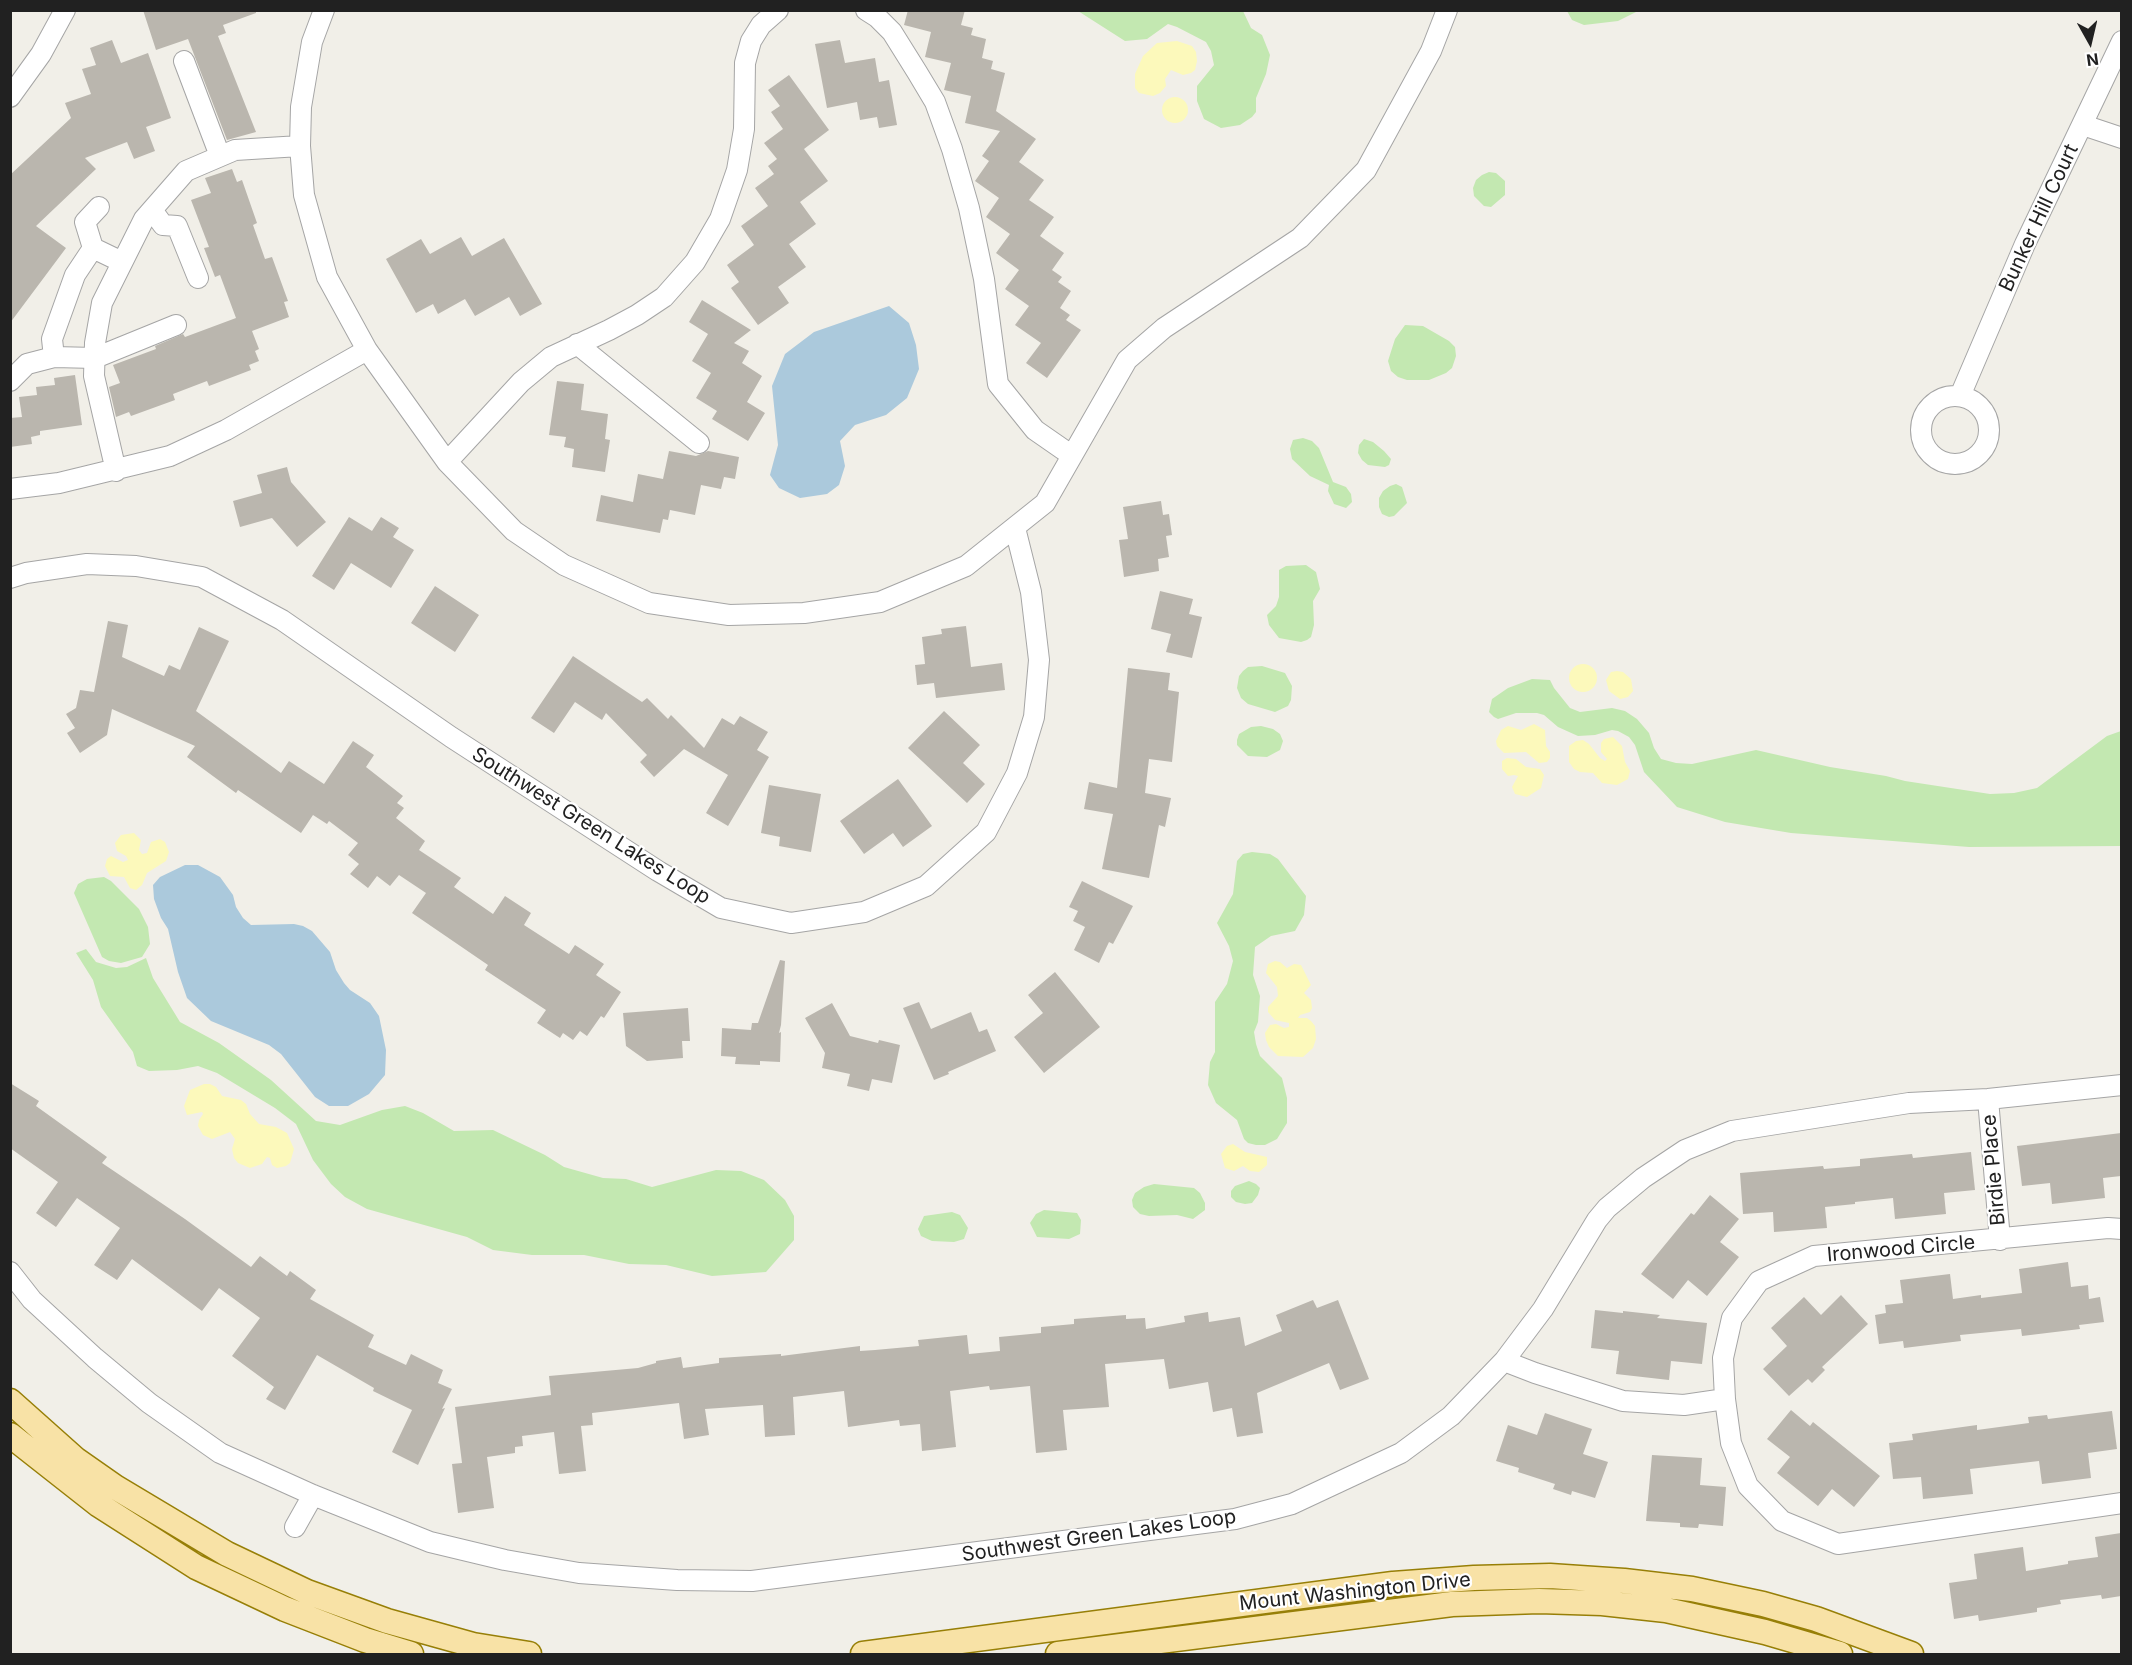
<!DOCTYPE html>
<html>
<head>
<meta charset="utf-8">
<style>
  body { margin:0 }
  #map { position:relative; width:2132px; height:1665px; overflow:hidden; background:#f1efe8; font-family:Inter,sans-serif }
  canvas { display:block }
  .frame { position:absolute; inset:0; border:12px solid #212121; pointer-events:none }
  .north { position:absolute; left:2060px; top:12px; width:60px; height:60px; -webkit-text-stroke:4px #fff; paint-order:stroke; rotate:172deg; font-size:16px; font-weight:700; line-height:24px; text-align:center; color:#212121 }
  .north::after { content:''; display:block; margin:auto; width:21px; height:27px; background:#212121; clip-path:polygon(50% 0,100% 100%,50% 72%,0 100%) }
</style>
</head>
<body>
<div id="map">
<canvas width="2132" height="1665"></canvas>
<div class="frame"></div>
<div class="north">N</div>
</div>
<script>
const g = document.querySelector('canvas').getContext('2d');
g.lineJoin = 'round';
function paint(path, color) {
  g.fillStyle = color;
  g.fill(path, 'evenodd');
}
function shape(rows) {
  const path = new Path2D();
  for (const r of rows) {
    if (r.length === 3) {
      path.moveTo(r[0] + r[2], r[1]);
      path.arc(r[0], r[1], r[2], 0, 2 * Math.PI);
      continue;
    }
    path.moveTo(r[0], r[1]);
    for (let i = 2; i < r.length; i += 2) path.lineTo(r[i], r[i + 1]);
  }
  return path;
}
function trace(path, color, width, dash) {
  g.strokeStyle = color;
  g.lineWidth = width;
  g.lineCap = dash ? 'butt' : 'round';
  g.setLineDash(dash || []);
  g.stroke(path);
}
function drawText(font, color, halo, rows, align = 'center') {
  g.font = font + ' Inter,sans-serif';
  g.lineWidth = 4.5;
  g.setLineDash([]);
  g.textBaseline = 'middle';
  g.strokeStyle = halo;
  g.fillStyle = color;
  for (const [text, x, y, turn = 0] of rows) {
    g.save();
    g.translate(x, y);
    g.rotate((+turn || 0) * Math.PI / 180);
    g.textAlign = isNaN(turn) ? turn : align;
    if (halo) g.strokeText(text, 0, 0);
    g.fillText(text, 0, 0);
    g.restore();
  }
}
paint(shape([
  [1078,11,1243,11,1251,28,1262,35,1270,55,1266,74,1256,98,1256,112,1252,117,1240,125,1221,128,1204,119,1197,101,1197,86,1214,65,1211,51,1206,42,1177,27,1168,24,1147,39,1125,41],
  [1567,11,1638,11,1618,21,1584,25,1572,20],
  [1489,172,1496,173,1505,181,1505,195,1491,207,1484,206,1474,196,1473,188,1476,180,1482,175],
  [1405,325,1423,326,1449,341,1455,347,1456,356,1452,368,1446,373,1429,380,1407,380,1398,377,1391,371,1388,361,1395,339],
  [1303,438,1312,441,1319,448,1333,482,1346,487,1351,494,1352,502,1346,508,1334,504,1328,491,1329,485,1310,476,1292,459,1290,449,1293,440],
  [1364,439,1373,442,1384,451,1391,459,1389,465,1385,467,1368,465,1362,460,1358,453,1359,445],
  [1396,484,1402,487,1407,503,1394,516,1389,517,1382,514,1379,507,1379,498,1383,491,1390,486],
  [1306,565,1316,572,1320,589,1313,601,1314,625,1311,637,1307,640,1301,642,1279,638,1269,625,1267,615,1276,606,1279,597,1279,570,1286,566],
  [1262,666,1285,673,1292,686,1291,700,1288,706,1275,712,1248,704,1241,698,1237,688,1239,676,1243,671,1248,667],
  [1532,679,1550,680,1554,688,1570,708,1580,712,1612,708,1625,711,1637,719,1649,733,1654,748,1661,759,1676,763,1692,764,1756,750,1830,767,1886,776,1905,781,1990,794,2014,793,2037,788,2107,736,2121,731,2121,846,1969,847,1791,833,1725,822,1677,807,1644,772,1635,745,1629,737,1618,731,1612,730,1595,735,1578,736,1558,727,1544,715,1537,713,1516,713,1498,719,1494,717,1489,712,1492,699,1508,688],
  [1261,726,1273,729,1280,734,1283,741,1280,750,1267,757,1248,756,1237,745,1237,740,1239,734,1251,727],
  [1252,852,1270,854,1278,859,1306,896,1304,915,1295,931,1271,936,1255,947,1253,975,1260,996,1258,1022,1254,1032,1256,1044,1260,1056,1282,1078,1287,1098,1287,1123,1277,1139,1265,1145,1256,1145,1248,1143,1244,1139,1237,1120,1216,1103,1208,1085,1210,1062,1215,1052,1215,1002,1227,984,1233,961,1229,946,1217,923,1233,894,1237,861,1243,854],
  [104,877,111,881,139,909,148,927,150,944,142,957,121,963,109,961,102,957,74,893,78,884,87,879],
  [86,949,96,962,116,968,127,967,146,958,153,978,180,1022,219,1043,271,1080,316,1121,340,1125,382,1110,405,1106,423,1113,454,1131,493,1130,545,1155,564,1167,603,1178,626,1179,652,1187,716,1170,741,1171,764,1180,785,1200,794,1216,794,1240,766,1272,712,1276,666,1265,629,1264,584,1255,532,1255,493,1250,467,1237,367,1209,345,1197,331,1184,313,1160,296,1124,275,1108,217,1073,198,1066,177,1070,149,1071,137,1066,133,1052,101,1007,93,980,76,953],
  [1249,1181,1256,1184,1260,1188,1258,1195,1252,1203,1245,1204,1236,1202,1231,1197,1231,1191,1235,1186],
  [1154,1184,1194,1188,1200,1193,1205,1203,1205,1210,1193,1219,1177,1215,1149,1216,1140,1214,1133,1207,1132,1200,1135,1193,1144,1187],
  [1044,1210,1077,1213,1081,1220,1080,1234,1069,1239,1037,1237,1030,1223,1036,1214],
  [952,1212,960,1215,968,1228,964,1239,954,1242,932,1241,921,1236,918,1229,924,1216]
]), '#c3e8b1');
paint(shape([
  [1177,41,1192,46,1196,52,1197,61,1195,70,1191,73,1183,75,1171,70,1165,79,1166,86,1160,93,1153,96,1139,93,1135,88,1135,74,1143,56,1157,43],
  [1175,110,13],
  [1583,678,14],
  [1617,671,1623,672,1631,679,1633,691,1628,697,1620,699,1609,691,1606,680,1611,672],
  [1534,724,1545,730,1546,746,1550,752,1550,758,1547,762,1539,763,1526,752,1504,753,1497,746,1496,741,1501,730,1508,726,1521,730],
  [1613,737,1622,746,1625,762,1630,771,1628,779,1617,785,1602,783,1593,773,1580,772,1574,769,1569,762,1569,746,1576,741,1583,740,1589,744,1600,758,1605,761,1607,759,1601,752,1601,743,1604,739],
  [1507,758,1516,759,1526,767,1540,769,1544,775,1541,788,1527,797,1515,794,1512,787,1518,776,1514,775,1508,776,1502,769,1502,761],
  [134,833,141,840,139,850,142,854,147,853,151,842,160,839,165,842,169,852,166,861,147,873,142,885,136,890,130,888,124,877,110,876,105,866,107,859,111,856,123,862,128,860,126,856,117,851,115,843,121,835],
  [1275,961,1280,962,1287,968,1294,964,1301,965,1311,985,1304,993,1311,1000,1312,1008,1310,1012,1300,1015,1298,1018,1307,1018,1311,1021,1315,1026,1316,1039,1313,1048,1303,1057,1278,1056,1269,1047,1266,1040,1265,1033,1270,1025,1276,1024,1284,1028,1289,1027,1289,1023,1275,1020,1268,1012,1268,1007,1278,996,1277,987,1266,973,1268,964],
  [204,1084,210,1084,216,1087,222,1096,241,1100,246,1104,250,1114,259,1124,276,1127,287,1133,294,1149,290,1163,286,1166,277,1168,272,1165,270,1158,267,1157,262,1164,250,1168,238,1163,234,1158,232,1149,235,1139,230,1132,212,1139,203,1135,198,1126,199,1120,203,1114,202,1112,187,1115,184,1106,190,1090],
  [1233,1144,1245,1152,1267,1157,1267,1165,1259,1172,1250,1171,1243,1166,1234,1171,1225,1168,1221,1154,1227,1146]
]), '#fcf9bb');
paint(shape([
  [889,306,909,323,916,345,919,369,907,398,886,415,855,425,840,441,845,466,839,485,827,494,800,498,779,488,770,475,778,445,772,386,785,354,814,332],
  [185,865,198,865,220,877,233,895,236,907,243,918,251,925,294,924,303,926,312,931,330,952,336,970,344,983,350,990,370,1003,379,1016,386,1050,385,1075,369,1094,348,1106,329,1106,315,1097,281,1054,269,1045,211,1021,187,998,178,972,168,929,161,918,154,899,153,885,160,877]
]), '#abc9dc');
paint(shape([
  [143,10,256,10,256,13,223,25,226,33,218,36,256,132,227,140,188,39,156,50],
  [908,10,965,10,961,25,973,28,971,35,986,39,982,58,993,61,991,69,1005,73,996,111,1036,139,1019,162,1044,180,1029,200,1054,217,1040,236,1064,253,1052,270,1062,277,1058,282,1071,291,1060,308,1070,315,1066,320,1081,330,1047,378,1026,363,1041,343,1015,325,1029,306,1005,289,1019,270,996,253,1010,234,986,217,999,198,975,181,989,161,982,156,1000,131,965,123,971,96,944,90,951,63,925,57,931,32,904,25],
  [112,40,121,63,148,53,171,118,146,127,155,151,134,159,127,142,85,158,96,169,36,226,66,248,10,323,10,175,71,118,65,103,91,94,82,69,96,65,90,48],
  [840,40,845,63,875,58,879,82,889,80,897,125,879,128,877,117,860,120,857,102,827,108,815,44],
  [789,75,829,130,804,149,828,181,800,202,816,224,789,244,806,267,778,287,789,303,758,325,731,288,739,282,727,265,754,245,741,226,768,206,755,188,774,174,768,166,777,159,764,143,783,129,771,112,780,106,768,90],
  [232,169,237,182,242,180,257,223,253,225,265,259,272,257,288,301,284,302,289,317,252,331,259,349,255,351,259,361,249,365,251,370,209,386,207,381,173,394,175,400,131,416,129,412,116,417,109,387,120,383,113,365,156,349,155,346,183,334,185,337,236,318,220,275,215,277,204,248,209,247,191,200,211,193,205,178],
  [461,237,472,256,504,238,542,304,520,316,509,297,475,316,465,299,438,314,433,304,416,313,386,259,421,239,430,254],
  [702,300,751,330,734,343,749,351,742,363,762,376,747,402,765,413,748,441,712,419,717,411,696,398,711,373,692,361,708,334,689,322],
  [75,375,82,425,40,431,40,435,31,437,32,444,10,447,10,418,22,417,19,397,37,395,36,387,55,385,54,378],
  [557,381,584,384,581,410,608,414,605,439,610,440,605,472,572,467,574,449,564,447,566,437,549,435],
  [669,451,696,456,708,451,739,457,735,479,724,477,721,489,701,485,695,515,670,510,668,520,663,519,660,533,596,521,601,495,633,502,638,474,663,479],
  [287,467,291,482,326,522,297,547,272,518,240,527,233,501,262,493,257,475],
  [1161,501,1163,515,1169,514,1172,535,1166,536,1169,557,1158,559,1159,571,1124,577,1119,540,1128,539,1123,507],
  [349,517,372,531,381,517,399,528,393,537,414,550,391,588,351,563,334,590,312,576],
  [435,586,479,615,455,652,411,623],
  [1160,591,1193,599,1189,614,1202,617,1192,658,1166,652,1171,634,1151,629],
  [108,621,128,625,122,657,164,676,169,665,180,670,199,627,229,641,196,711,281,773,289,761,324,784,353,741,374,755,366,767,403,796,397,803,404,808,396,818,425,841,419,850,461,878,454,887,493,914,505,896,531,913,524,925,569,954,575,945,604,964,596,975,621,992,604,1018,601,1016,587,1036,580,1031,573,1040,563,1033,560,1038,537,1023,546,1010,485,970,488,965,412,913,426,893,399,875,390,886,377,876,368,888,350,874,359,864,348,855,358,843,329,821,327,824,313,815,301,833,238,790,236,793,187,757,195,746,112,709,107,735,80,753,67,733,75,728,66,714,76,708,80,690,94,692],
  [966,626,971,667,1002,663,1005,690,936,698,934,683,917,685,915,665,925,664,922,637,942,634,941,629],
  [573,656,642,702,647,698,668,719,671,715,704,748,722,718,734,725,740,716,768,732,757,750,769,757,728,826,706,813,728,775,684,749,654,777,640,762,647,755,606,713,602,720,575,702,554,733,531,718],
  [1128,668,1170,673,1168,690,1179,692,1172,762,1149,759,1145,793,1171,798,1165,827,1159,825,1149,878,1102,869,1113,814,1084,809,1089,782,1117,788],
  [944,711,980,745,963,763,985,784,967,803,908,748],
  [898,779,932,826,903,847,893,833,864,854,840,821],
  [769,785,821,794,811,852,779,846,780,837,761,833],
  [1082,881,1133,906,1113,944,1109,942,1099,963,1074,950,1085,927,1073,921,1078,911,1069,907],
  [780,960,785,961,781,1025,779,1033,781,1032,780,1062,760,1061,760,1065,735,1064,736,1057,721,1056,722,1028,751,1030,752,1023,758,1023],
  [1055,972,1100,1027,1044,1073,1014,1037,1043,1013,1028,995],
  [919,1002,931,1029,971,1012,979,1032,987,1029,996,1051,948,1072,949,1074,934,1080,903,1008],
  [832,1003,850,1036,878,1043,879,1040,900,1045,892,1083,872,1079,869,1091,847,1086,850,1074,822,1068,825,1053,805,1018],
  [688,1008,690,1041,682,1041,683,1058,647,1061,626,1046,623,1013],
  [10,1083,39,1101,36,1106,107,1157,102,1163,185,1219,251,1267,260,1256,287,1276,290,1271,316,1290,310,1299,374,1335,368,1347,406,1365,411,1354,443,1370,438,1383,452,1389,442,1409,445,1408,418,1465,392,1452,412,1410,373,1391,374,1388,317,1355,285,1410,266,1399,274,1387,232,1356,260,1318,219,1288,202,1311,132,1259,117,1280,94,1265,120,1228,77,1198,56,1227,36,1213,58,1182,10,1148],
  [2121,1133,2121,1176,2103,1178,2105,1198,2052,1204,2050,1183,2022,1186,2017,1146],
  [1971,1152,1975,1190,1944,1193,1946,1214,1895,1219,1893,1198,1855,1202,1855,1204,1825,1207,1827,1228,1774,1232,1773,1212,1743,1214,1740,1173,1823,1166,1824,1169,1860,1166,1860,1159,1912,1154,1913,1158],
  [1710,1195,1739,1219,1720,1242,1739,1257,1707,1296,1688,1280,1673,1299,1641,1274,1691,1213,1694,1215],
  [2068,1262,2071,1287,2088,1285,2089,1299,2100,1297,2104,1322,2079,1325,2080,1329,2022,1336,2021,1329,1960,1335,1961,1341,1904,1348,1903,1341,1879,1344,1875,1315,1886,1313,1885,1305,1903,1303,1900,1280,1950,1274,1953,1299,1981,1295,1981,1298,2022,1293,2019,1269],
  [1841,1295,1868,1324,1822,1367,1825,1370,1812,1383,1808,1379,1789,1396,1763,1369,1787,1346,1771,1328,1804,1297,1821,1315],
  [1313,1300,1317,1308,1338,1300,1369,1379,1340,1390,1329,1363,1257,1393,1263,1433,1237,1437,1232,1408,1213,1412,1208,1382,1169,1389,1164,1359,1105,1364,1109,1407,1063,1410,1067,1450,1036,1453,1030,1386,990,1390,989,1386,950,1391,956,1447,922,1451,920,1424,900,1426,899,1420,848,1427,844,1391,793,1397,795,1435,765,1437,763,1405,705,1409,709,1435,684,1439,679,1403,592,1413,593,1425,581,1426,586,1471,559,1474,554,1432,522,1436,523,1446,515,1447,515,1453,487,1457,494,1508,458,1513,452,1464,462,1463,455,1407,551,1395,549,1376,638,1368,656,1363,656,1361,681,1357,683,1368,719,1363,719,1358,781,1354,781,1356,860,1346,860,1351,875,1350,919,1346,918,1340,967,1335,969,1354,1000,1351,999,1337,1041,1333,1041,1327,1074,1324,1074,1319,1126,1315,1126,1319,1145,1318,1146,1329,1185,1322,1184,1316,1208,1312,1209,1322,1240,1317,1245,1346,1282,1331,1276,1315],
  [1595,1310,1623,1313,1623,1311,1660,1315,1657,1318,1707,1323,1702,1364,1671,1361,1669,1380,1616,1374,1619,1351,1591,1348],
  [1791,1410,1810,1426,1813,1422,1880,1476,1854,1507,1832,1489,1818,1506,1777,1473,1790,1457,1767,1439],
  [2112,1411,2117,1449,2088,1453,2091,1478,2042,1484,2039,1461,1970,1469,1973,1494,1923,1499,1921,1477,1893,1479,1889,1443,1913,1440,1912,1434,1977,1425,1977,1430,2029,1423,2028,1417,2047,1415,2048,1419],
  [1545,1413,1592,1429,1583,1454,1608,1462,1595,1498,1572,1491,1571,1495,1553,1489,1555,1484,1518,1472,1519,1468,1496,1461,1508,1425,1537,1435],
  [1652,1455,1702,1458,1700,1485,1726,1487,1723,1526,1699,1524,1698,1528,1680,1527,1680,1523,1646,1521],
  [2121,1533,2121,1596,2102,1599,2101,1595,2060,1600,2061,1604,2037,1608,2037,1612,1979,1621,1978,1615,1954,1619,1949,1583,1977,1579,1974,1554,2023,1547,2026,1571,2068,1564,2068,1561,2098,1557,2095,1537]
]), '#bab6ae');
const minor = shape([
  [324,10,312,42,301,107,300,146,304,195,327,277,367,350,447,462,514,531,564,565,649,603,729,615,804,613,880,602,966,566,1045,503,1127,360,1164,328,1300,238,1366,170,1431,51,1447,10],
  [866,10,877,17,892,32,917,72,935,102,952,149,969,208,984,279,998,384,1035,430,1071,455],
  [184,61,220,156],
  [10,97,41,54,65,10],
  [2083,125,2122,138],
  [152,210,163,225,177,226,198,278],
  [93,248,85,222,99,207],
  [122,262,93,248,75,275,52,339,54,357,95,358,176,325],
  [577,344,699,443],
  [10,381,27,364,54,357],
  [1960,396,2025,244,2122,41],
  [1955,430,34],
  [447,462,521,382,551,357,609,330,637,315,664,297,695,262,720,219,737,170,744,129,745,63,751,41,761,25,778,10],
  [116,471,94,376,95,343,102,303,144,219,186,171,235,150,300,146],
  [10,489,59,483,170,456,226,430,367,350],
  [10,578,26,573,87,564,136,566,202,577,282,620,451,737,658,871,721,908,791,923,864,912,926,886,986,832,1017,773,1034,717,1039,660,1031,592,1015,528],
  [1988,1099,2000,1240],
  [2122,1229,2108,1228,1814,1256,1759,1281,1732,1318,1723,1358,1725,1399,1731,1443,1748,1486,1782,1521,1838,1544,2122,1503],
  [10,1272,32,1300,95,1358,149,1403,220,1453,313,1495,430,1542,505,1560,579,1573,677,1580,752,1581,1235,1519,1292,1504,1401,1453,1451,1416,1504,1361,1543,1309,1597,1220,1607,1208,1643,1178,1685,1150,1732,1131,1909,1103,1988,1099,2122,1085],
  [1504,1361,1535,1373,1623,1401,1684,1405,1725,1399],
  [295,1527,313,1495]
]);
const major = shape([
  [10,1401,75,1459,115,1487,227,1554,307,1592,387,1621,473,1645,529,1654],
  [10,1435,99,1505,196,1567,285,1609,365,1640,411,1654],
  [863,1654,1393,1584,1474,1578,1550,1576,1624,1581,1692,1589,1763,1604,1816,1619,1911,1654],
  [1058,1654,1452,1604,1539,1601,1602,1603,1666,1610,1765,1632,1840,1654]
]);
trace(minor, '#a5a5a5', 22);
trace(major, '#977f07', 27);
trace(minor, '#fff', 20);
trace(major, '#f8e2a6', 24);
drawText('20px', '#212121', '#fff', [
  ["Bunker Hill Court",2039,218,-65],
  ["Southwest Green Lakes Loop",591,826,32],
  ["Birdie Place",1994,1170,-95],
  ["Ironwood Circle",1901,1249,-5],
  ["Southwest Green Lakes Loop",1099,1536,-8],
  ["Mount Washington Drive",1355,1592,-6]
]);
</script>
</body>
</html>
